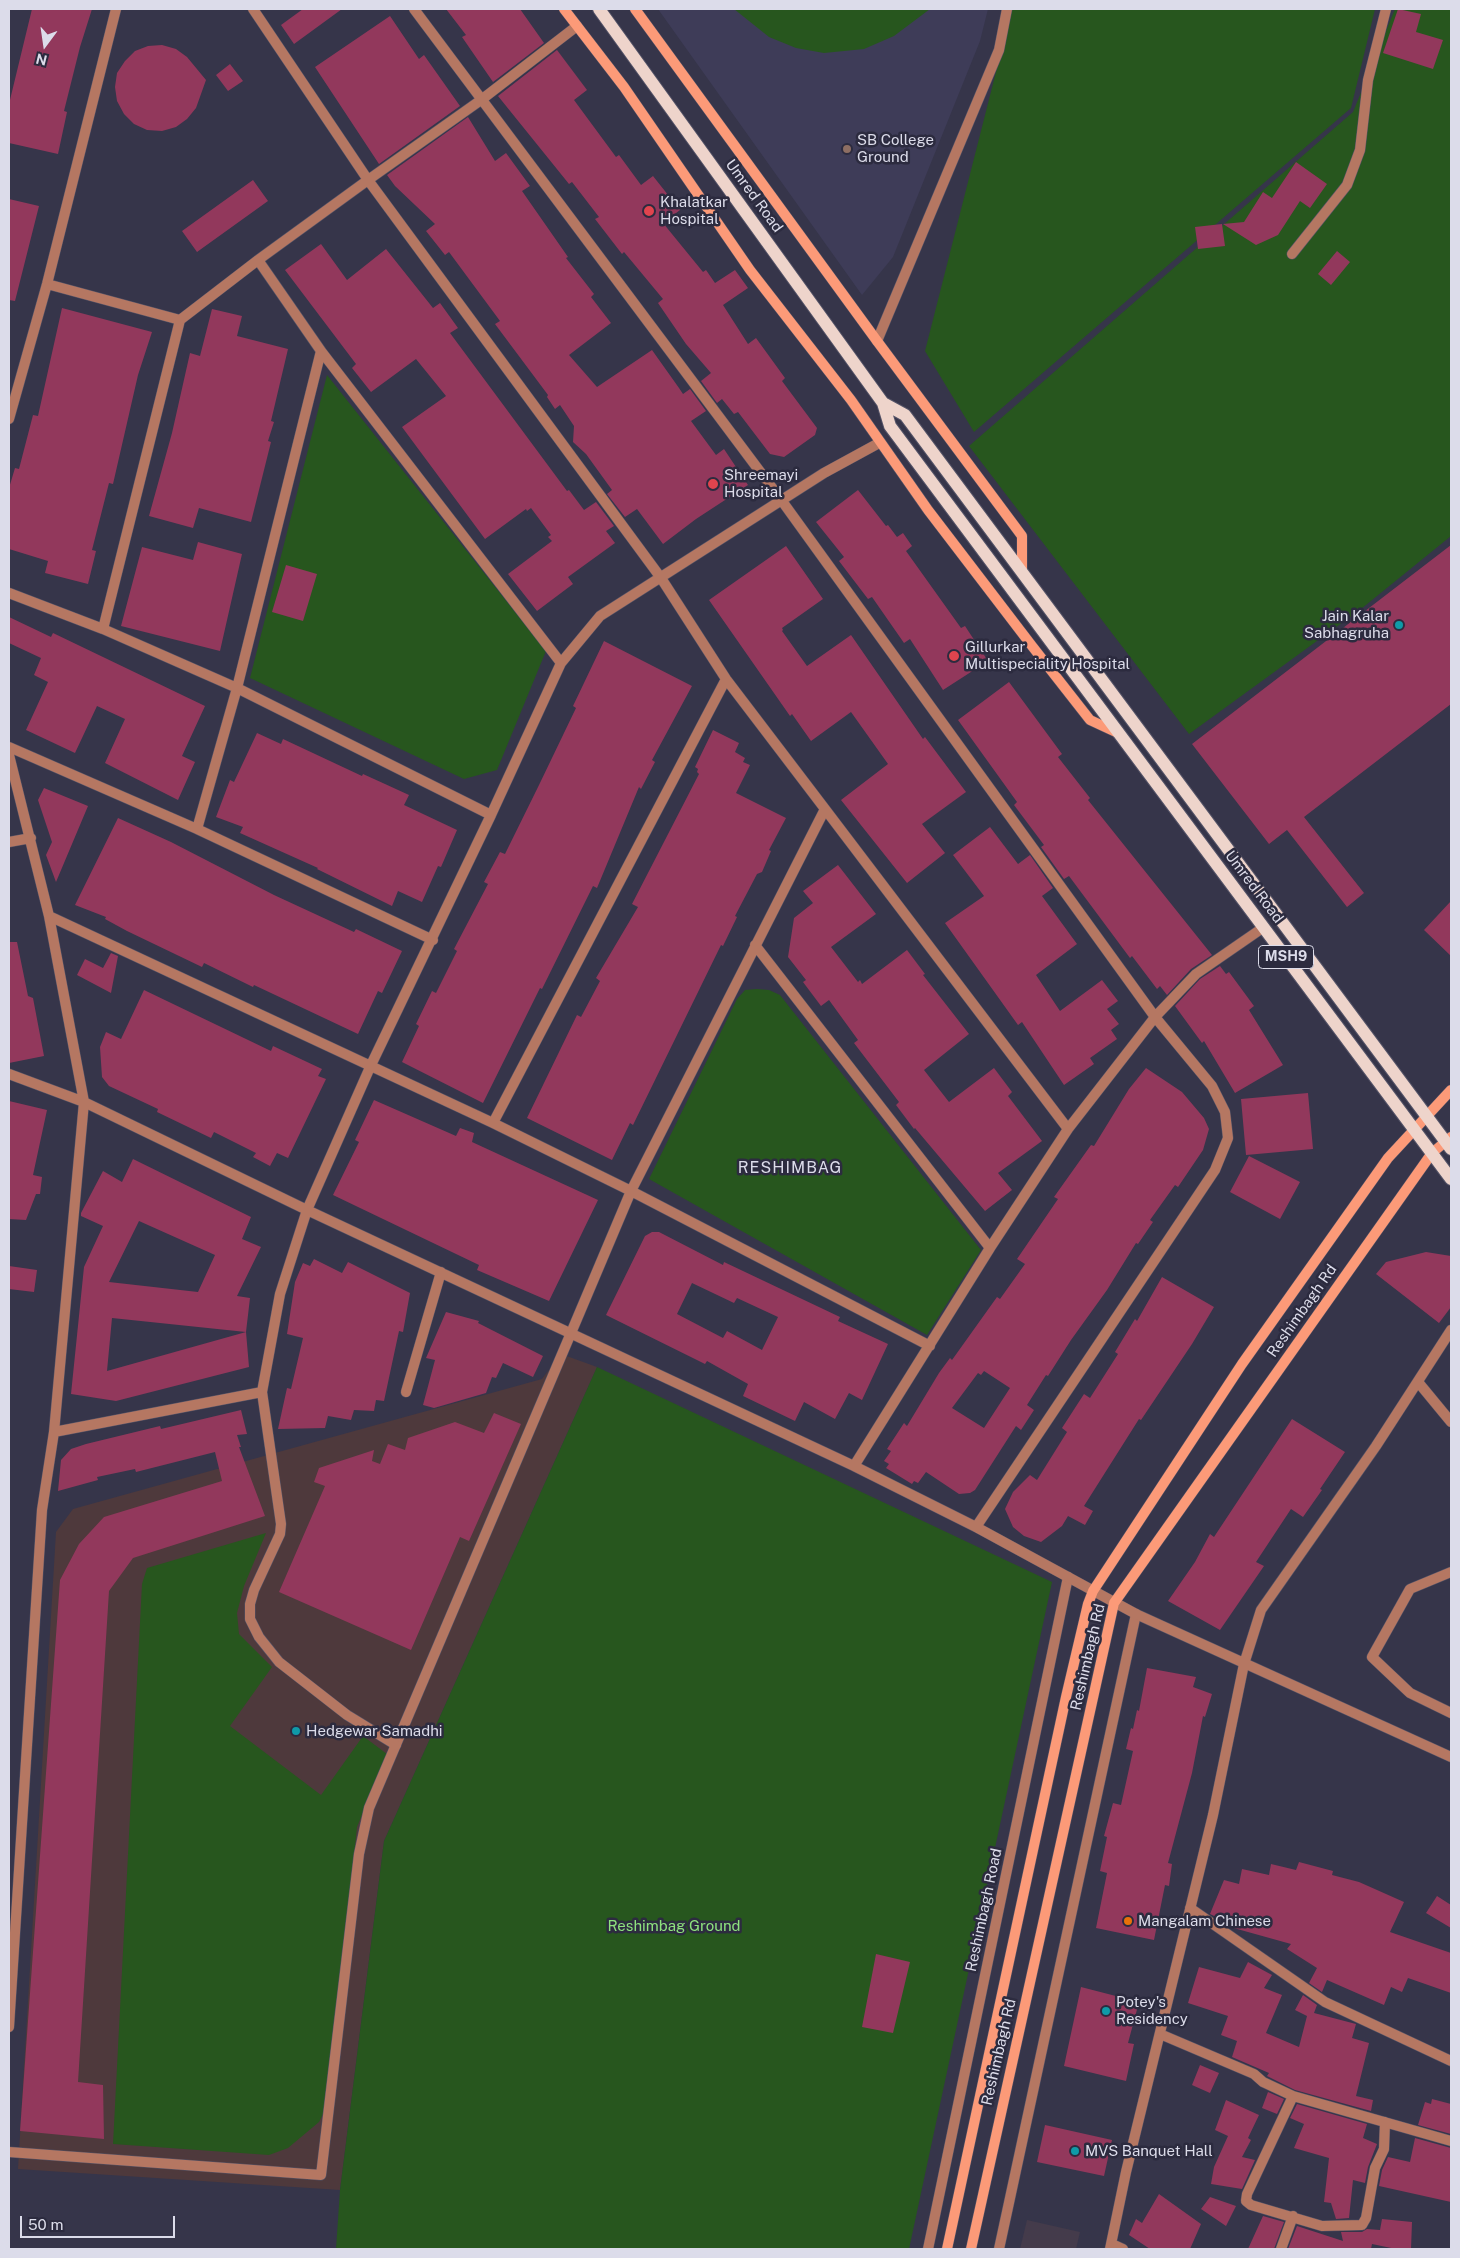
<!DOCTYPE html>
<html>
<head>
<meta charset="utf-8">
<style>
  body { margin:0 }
  #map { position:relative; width:1460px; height:2258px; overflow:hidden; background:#36354a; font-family:"Public Sans",sans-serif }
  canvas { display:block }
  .frame { position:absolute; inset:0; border:10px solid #dcdcea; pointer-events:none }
  .north { position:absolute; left:20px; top:20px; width:50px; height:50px; -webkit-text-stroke:4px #2c2b3f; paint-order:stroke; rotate:194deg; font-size:14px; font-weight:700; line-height:20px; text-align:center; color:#dcdcea }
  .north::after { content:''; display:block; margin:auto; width:18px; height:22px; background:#dcdcea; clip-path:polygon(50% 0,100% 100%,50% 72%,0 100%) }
  .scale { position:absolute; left:20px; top:2216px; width:155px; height:22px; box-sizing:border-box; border:2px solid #dcdcea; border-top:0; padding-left:6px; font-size:15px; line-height:18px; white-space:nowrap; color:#dcdcea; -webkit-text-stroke:4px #2c2b3f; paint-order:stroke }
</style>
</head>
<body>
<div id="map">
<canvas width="1460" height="2258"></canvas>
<div class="frame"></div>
<div class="north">N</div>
<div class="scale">50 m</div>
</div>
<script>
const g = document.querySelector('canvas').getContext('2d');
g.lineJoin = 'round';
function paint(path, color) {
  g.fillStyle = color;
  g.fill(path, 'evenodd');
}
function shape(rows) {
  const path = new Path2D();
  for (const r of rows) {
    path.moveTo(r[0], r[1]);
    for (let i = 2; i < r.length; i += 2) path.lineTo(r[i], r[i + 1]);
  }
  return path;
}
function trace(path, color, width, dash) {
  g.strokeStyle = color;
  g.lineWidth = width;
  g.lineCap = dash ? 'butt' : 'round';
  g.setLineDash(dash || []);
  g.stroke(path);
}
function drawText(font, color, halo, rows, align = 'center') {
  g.font = font + ' "Public Sans",sans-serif';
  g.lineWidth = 5;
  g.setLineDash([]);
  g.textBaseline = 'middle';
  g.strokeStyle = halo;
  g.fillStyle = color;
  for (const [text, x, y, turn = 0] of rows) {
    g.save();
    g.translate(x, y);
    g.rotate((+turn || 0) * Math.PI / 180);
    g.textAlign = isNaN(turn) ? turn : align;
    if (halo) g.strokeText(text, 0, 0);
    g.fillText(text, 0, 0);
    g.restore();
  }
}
paint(shape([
  [561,1354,597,1367,384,1841,340,2190,18,2169,56,1532,73,1509,542,1379]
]), '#4e393c');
paint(shape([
  [658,9,988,9,980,41,893,257,862,295]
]), '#3e3c58');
paint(shape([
  [1027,2220,1080,2232,1076,2249,1020,2249]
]), '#443b4b');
paint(shape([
  [734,9,930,9,894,36,864,49,824,53,796,48,769,37],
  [1012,9,1375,9,1351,108,974,432,925,351],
  [1395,9,1451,9,1451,536,1361,609,1189,734,969,446,1353,112],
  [327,375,546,651,497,770,464,779,250,678],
  [757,989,769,990,780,995,981,1250,927,1335,649,1179,737,999,745,990],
  [597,1367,1052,1582,909,2249,336,2249,340,2190,384,1841],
  [266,1533,244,1586,237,1613,239,1634,272,1667,230,1726,321,1795,363,1736,387,1754,357,1827,329,2102,319,2122,288,2148,269,2155,113,2144,142,1584,147,1568]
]), '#27561e');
paint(shape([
  [32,9,92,9,80,47,64,111,67,112,58,154,9,143,9,104],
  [303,9,342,9,294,44,281,25],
  [446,9,520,9,544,43,493,82,462,37,466,35],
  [1398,9,1421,14,1416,32,1443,40,1433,69,1383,53],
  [390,16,419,59,424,55,460,106,379,164,315,67],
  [162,45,176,49,187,57,206,80,196,108,187,119,176,127,162,131,147,130,134,124,124,114,117,101,115,87,117,73,125,61,135,51,148,46],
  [557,50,587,90,574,100,616,157,619,155,641,185,653,176,680,210,663,223,703,272,706,270,715,283,735,270,748,288,723,305,748,344,756,338,785,378,782,381,817,428,815,435,784,457,770,454,738,412,734,414,722,399,717,403,701,381,711,373,686,344,658,303,663,299,624,252,622,254,595,219,599,217,572,182,569,184,498,96],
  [230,64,243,81,228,91,216,75],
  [468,117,495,161,506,153,530,186,522,191,568,257,566,258,594,294,591,297,611,323,569,355,597,387,652,350,679,388,683,394,690,389,706,411,691,421,716,455,724,449,748,485,696,519,663,544,637,509,625,517,607,494,612,490,586,454,573,442,574,426,560,405,555,409,547,397,548,395,495,324,500,321,449,252,445,255,426,231,435,224,395,186,387,175],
  [1296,162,1327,184,1310,208,1300,201,1278,235,1256,245,1223,224,1244,222,1263,192,1272,198],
  [253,180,268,201,197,252,182,231],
  [9,199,39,206,15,301,9,300],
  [1222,224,1225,246,1198,249,1195,227],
  [321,244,347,280,386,249,433,308,440,303,458,328,450,333,567,491,569,490,584,510,596,502,614,526,606,531,615,543,568,577,573,584,537,611,508,574,552,541,548,537,551,535,531,508,527,511,526,509,485,539,402,427,446,396,416,359,371,392,352,368,356,364,285,270],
  [1337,251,1350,262,1331,285,1318,274],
  [62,308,152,332,138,375,113,484,109,483,92,550,96,551,88,584,45,573,48,561,9,549,9,488,15,468,19,469,33,415,38,416],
  [212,309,242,316,237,336,288,349,271,421,274,422,268,441,271,442,251,522,199,508,193,528,149,516,172,433,190,353,200,356],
  [858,490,886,526,888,525,897,537,903,533,912,546,906,551,961,628,965,626,988,661,943,690,910,639,904,643,872,597,868,599,839,561,844,557,816,522],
  [198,542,242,554,220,651,121,626,142,547,193,560],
  [1451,545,1451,704,1304,817,1364,893,1347,907,1287,830,1269,844,1192,744],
  [786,546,823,599,782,628,783,630,782,631,807,666,851,635,923,739,925,737,966,792,922,824,945,853,907,883,841,800,888,764,851,712,811,741,792,714,790,716,709,600],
  [286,565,317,574,303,621,272,612],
  [9,617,51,637,53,633,205,706,182,756,195,762,178,800,105,763,125,719,97,706,75,753,26,730,48,682,34,675,41,658,9,643],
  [604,641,692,686,652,760,655,762,641,789,639,787,597,888,593,886,542,989,540,988,483,1103,402,1062,419,1026,416,1024,432,991,436,993,457,951,454,949,488,884,484,882,500,852,505,854,539,785,576,708,573,706],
  [1009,682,1062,754,1058,757,1090,798,1088,800,1212,955,1191,969,1167,995,1160,986,1157,989,1132,956,1130,958,1069,876,1064,879,1041,847,1044,845,1014,805,1017,802,958,720],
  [713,730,739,743,735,752,745,758,743,762,750,765,736,793,786,818,769,850,771,851,762,872,757,874,735,916,737,917,723,946,721,945,633,1125,630,1123,612,1160,527,1118,577,1015,581,1017,600,981,596,978,638,907,632,904,699,774,697,772,698,769,695,767],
  [257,733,281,744,283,739,362,776,363,774,385,784,409,795,404,805,457,830,441,867,438,866,422,902,398,891,392,906,317,869,318,868,240,833,243,827,216,817,230,780,234,782],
  [44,788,88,806,56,882,46,855,52,842,38,800],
  [118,818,171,842,274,895,354,932,356,929,402,951,382,993,378,991,358,1034,254,985,253,987,204,963,202,967,127,931,105,919,106,917,75,905],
  [990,827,1018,864,1030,855,1053,888,1042,896,1077,944,1036,975,1060,1011,1102,980,1118,1001,1107,1009,1119,1024,1111,1030,1117,1039,1090,1058,1094,1064,1064,1085,1022,1022,1018,1025,945,923,984,896,953,855],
  [838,865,876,914,831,947,858,982,860,980,862,984,907,950,925,974,923,975,969,1034,924,1070,949,1102,994,1068,1012,1092,1008,1096,1042,1141,998,1173,1012,1190,985,1211,915,1128,914,1129,896,1105,899,1102,854,1043,858,1040,829,1000,821,1006,803,982,806,980,788,957,794,918,813,903,803,891],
  [1451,901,1451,956,1424,930],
  [9,942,17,942,28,996,33,998,44,1056,9,1063],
  [111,953,118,956,111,993,77,975,85,959,103,968],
  [1220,966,1226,974,1229,972,1254,1006,1249,1010,1283,1065,1235,1093,1204,1041,1202,1043,1175,1006,1200,979],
  [144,990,271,1051,273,1046,322,1069,318,1076,326,1079,288,1158,277,1153,270,1166,253,1157,256,1153,214,1132,211,1138,157,1112,158,1109,109,1086,102,1077,100,1047,106,1032,121,1039],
  [1146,1068,1182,1092,1204,1118,1209,1129,1203,1150,1178,1187,1175,1185,1150,1220,1153,1222,1138,1244,1136,1243,1107,1290,1071,1340,1048,1376,1046,1375,1027,1405,1034,1410,1021,1430,1016,1426,975,1490,970,1493,959,1494,926,1472,918,1483,914,1481,912,1484,886,1468,889,1464,884,1461,891,1451,887,1449,904,1423,907,1426,939,1373,950,1358,952,1360,997,1297,1000,1299,1025,1264,1017,1259,1058,1199,1054,1197,1091,1145,1094,1146,1129,1089],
  [984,1371,1010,1388,984,1428,952,1408,978,1373,981,1375],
  [1308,1093,1313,1149,1246,1155,1241,1099],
  [374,1100,456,1136,460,1128,474,1133,472,1142,598,1200,549,1301,477,1270,479,1265,333,1195,359,1142,355,1140],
  [9,1101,47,1110,33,1175,42,1177,40,1194,36,1194,26,1220,9,1219],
  [1249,1156,1300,1182,1280,1219,1230,1192],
  [133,1159,251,1217,242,1239,261,1247,237,1296,250,1298,246,1332,249,1367,116,1401,71,1394,84,1267,103,1226,81,1216,81,1213,103,1171,122,1182],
  [139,1221,215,1255,198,1292,109,1282],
  [112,1318,246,1332,107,1371],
  [652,1232,659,1232,723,1265,724,1262,840,1317,838,1321,888,1344,862,1400,849,1393,835,1419,804,1402,795,1421,743,1396,748,1384,707,1361,705,1364,606,1315,645,1236],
  [692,1283,734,1303,737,1298,778,1317,762,1350,727,1331,723,1338,677,1314],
  [1426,1252,1451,1256,1451,1307,1439,1323,1376,1274,1386,1262],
  [314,1259,342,1273,348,1262,410,1293,403,1332,399,1331,384,1401,376,1400,374,1411,354,1410,351,1420,328,1416,325,1428,278,1429,287,1388,291,1389,303,1338,287,1334,295,1282,303,1263,310,1266],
  [9,1266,37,1270,34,1292,9,1289],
  [1162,1277,1214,1307,1192,1344,1141,1420,1139,1419,1084,1506,1093,1511,1085,1525,1068,1516,1062,1526,1041,1542,1024,1536,1013,1527,1005,1509,1013,1492,1030,1475,1037,1480,1067,1432,1062,1428,1084,1394,1090,1398,1118,1354,1115,1352,1135,1319,1137,1321],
  [446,1312,479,1321,478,1323,543,1356,533,1377,503,1363,496,1378,492,1377,486,1393,434,1408,423,1405,435,1360,426,1358],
  [241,1410,247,1434,237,1435,241,1447,239,1447,265,1516,133,1558,109,1591,78,2082,103,2085,104,2139,20,2131,60,1580,79,1544,104,1517,222,1481,215,1452,136,1472,135,1469,97,1477,98,1480,58,1491,61,1460,71,1449,86,1444,160,1426,161,1429],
  [494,1413,521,1424,469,1541,460,1537,411,1650,279,1592,325,1486,314,1482,319,1468,374,1450,372,1461,380,1464,388,1444,405,1450,408,1438,455,1422,484,1433],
  [1292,1419,1345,1452,1320,1489,1322,1490,1303,1517,1291,1509,1256,1562,1264,1566,1220,1630,1168,1601,1195,1562,1210,1534,1214,1537],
  [1147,1668,1196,1677,1193,1687,1212,1694,1205,1717,1203,1716,1192,1773,1168,1863,1172,1864,1169,1886,1165,1885,1154,1940,1096,1928,1107,1873,1100,1871,1107,1837,1104,1836,1113,1803,1121,1805,1133,1751,1126,1749,1131,1728,1133,1729,1137,1710,1139,1711],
  [1299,1862,1333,1871,1332,1875,1359,1882,1404,1902,1390,1932,1451,1953,1451,1993,1408,1978,1402,1992,1391,1987,1384,2005,1327,1980,1322,1992,1309,1983,1317,1968,1287,1949,1291,1944,1230,1927,1231,1924,1210,1914,1224,1880,1239,1884,1242,1869,1269,1875,1271,1864,1296,1870],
  [1437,1896,1451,1905,1451,1928,1426,1913],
  [876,1954,910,1962,893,2033,862,2027],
  [1248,1962,1272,1975,1264,1988,1282,1995,1266,2033,1299,2047,1307,2016,1295,2010,1303,1995,1317,2005,1314,2013,1356,2024,1352,2038,1369,2043,1356,2096,1373,2100,1371,2111,1295,2090,1267,2076,1269,2073,1232,2057,1237,2041,1221,2035,1228,2016,1188,2003,1199,1967,1240,1978],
  [1081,1987,1139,2002,1128,2043,1134,2044,1126,2081,1064,2066],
  [1200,2065,1219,2073,1210,2093,1192,2085],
  [1268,2092,1284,2099,1277,2114,1262,2108],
  [1432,2099,1451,2104,1451,2134,1418,2125,1425,2102,1431,2104],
  [1226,2100,1259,2115,1248,2138,1251,2140,1242,2157,1255,2160,1242,2189,1211,2184,1214,2167,1228,2136,1215,2130],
  [1297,2104,1367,2124,1363,2138,1377,2144,1368,2167,1365,2183,1353,2180,1349,2218,1336,2219,1331,2203,1324,2202,1329,2158,1294,2148,1304,2124,1290,2118],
  [1045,2125,1112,2140,1104,2176,1037,2162],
  [1415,2138,1451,2148,1451,2202,1379,2186,1382,2170,1388,2157,1410,2162],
  [1159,2194,1201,2224,1190,2249,1150,2249,1129,2235,1136,2219,1142,2223],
  [1210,2197,1236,2206,1226,2226,1201,2209],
  [1263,2216,1284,2222,1274,2249,1248,2249],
  [1382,2219,1412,2222,1411,2249,1396,2249,1372,2244,1371,2249,1288,2249,1297,2226,1343,2241,1341,2232,1362,2232,1367,2229,1380,2230]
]), '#92385c');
const lane = shape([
  [1292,254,1347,185,1360,150,1368,80,1386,9],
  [877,341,999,50,1007,9],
  [9,2152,321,2175,359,1854,369,1808,571,1333],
  [928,2249,1068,1577],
  [999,2249,1136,1614]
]);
const street = shape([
  [253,9,368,180,481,100,577,26],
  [414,9,782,501,1155,1017,1212,1086,1225,1112,1228,1138,1215,1170,976,1527],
  [258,260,368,180,661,578,726,679,825,809,631,1191,571,1333],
  [47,284,180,320],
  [9,419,47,284,116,9],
  [9,593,103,629,237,688,491,815,561,663,600,616,824,473,879,443],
  [103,629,180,320,258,260,321,351],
  [9,747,197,829,433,940],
  [9,755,49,916,84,1102,307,1210,854,1466,976,1527,1136,1614,1451,1757],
  [825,809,1068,1129,990,1248,854,1466],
  [197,829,237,688,321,351,561,663],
  [9,842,31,838],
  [49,916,493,1123,631,1191,930,1346],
  [755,945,990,1248],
  [9,1074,84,1102,54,1432,262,1392,280,1294,307,1210,371,1065,491,815],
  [493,1123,726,679],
  [1068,1129,1155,1017,1196,974,1264,927],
  [1418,1382,1451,1422],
  [262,1392,281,1524,280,1534,254,1590,250,1604,250,1619,259,1637,279,1662,347,1715,396,1745],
  [406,1392,441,1272],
  [1451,1572,1410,1589,1372,1657,1410,1693,1451,1713],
  [1190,1908,1325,2002,1451,2061],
  [9,2027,42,1510,54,1432],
  [1160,2034,1254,2074,1263,2082,1293,2096,1451,2141],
  [1293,2096,1247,2194,1246,2201,1251,2205,1322,2226,1362,2225,1366,2218,1375,2168,1384,2149,1385,2122],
  [1112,2244,1123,2249],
  [1110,2249,1126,2172,1213,1815,1244,1664,1261,1610,1376,1446,1451,1330],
  [1281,2249,1293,2216]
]);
const secondary = shape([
  [564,9,624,87,750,270,851,400,928,510,1032,646,1090,720,1118,733],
  [635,9,877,341,1022,536,1022,572],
  [947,2249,1066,1697,1088,1604,1093,1591,1242,1364,1320,1254,1388,1158,1451,1090],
  [971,2249,1114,1603,1432,1153,1451,1137]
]);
const primary = shape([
  [599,9,883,403,890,426,1451,1179],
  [883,403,905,415,1451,1149]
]);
trace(lane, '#545367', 11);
trace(street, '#545367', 11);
trace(secondary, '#545367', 11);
trace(primary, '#545367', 14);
trace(lane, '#b57762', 10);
trace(street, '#b57762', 10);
trace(secondary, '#fc9a78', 10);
trace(primary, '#eed4cb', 12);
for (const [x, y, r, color] of [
  [847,149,5,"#8d6e63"],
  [649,211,6,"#e0444e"],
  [713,484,6,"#e0444e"],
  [1399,625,5,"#0f9aa8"],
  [954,656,6,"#e0444e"],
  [296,1731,5,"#0f9aa8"],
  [1128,1921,5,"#e8710a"],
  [1106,2011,5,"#0f9aa8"],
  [1075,2151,5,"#0f9aa8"]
]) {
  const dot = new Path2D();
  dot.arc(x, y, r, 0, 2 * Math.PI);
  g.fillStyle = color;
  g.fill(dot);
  trace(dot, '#2c2b3f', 2);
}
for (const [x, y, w] of [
  [1286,957,55]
]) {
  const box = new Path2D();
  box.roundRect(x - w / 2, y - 11.5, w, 23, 4);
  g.fillStyle = '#2c2b3f';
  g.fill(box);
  trace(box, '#dcdcea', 1);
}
drawText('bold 14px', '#dcdcea', null, [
  ["MSH9",1286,957]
]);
drawText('15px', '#dcdcea', '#2c2b3f', [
  ["SB College",857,140],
  ["Ground",857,157],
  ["Khalatkar",660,202],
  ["Hospital",660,219],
  ["Shreemayi",724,475],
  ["Hospital",724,492],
  ["Jain Kalar",1389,616,"right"],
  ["Sabhagruha",1389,633,"right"],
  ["Gillurkar",965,647],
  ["Multispeciality Hospital",965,664],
  ["Hedgewar Samadhi",306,1731],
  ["Mangalam Chinese",1138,1921],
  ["Potey's",1116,2002],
  ["Residency",1116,2019],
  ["MVS Banquet Hall",1085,2151]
], 'left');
drawText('15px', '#dcdcea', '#2c2b3f', [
  ["Umred Road",754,196,54],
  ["Umred Road",1254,887,53],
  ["Reshimbagh Rd",1302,1311,-55],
  ["Reshimbagh Rd",1088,1657,-77],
  ["Reshimbagh Road",984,1910,-78],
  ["Reshimbagh Rd",999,2052,-77]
]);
drawText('15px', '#8ee27e', '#2c2b3f', [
  ["Reshimbag Ground",674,1926]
]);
g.letterSpacing = '1px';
drawText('16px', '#dcdcea', '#2c2b3f', [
  ["RESHIMBAG",790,1168]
]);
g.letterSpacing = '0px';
</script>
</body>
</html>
